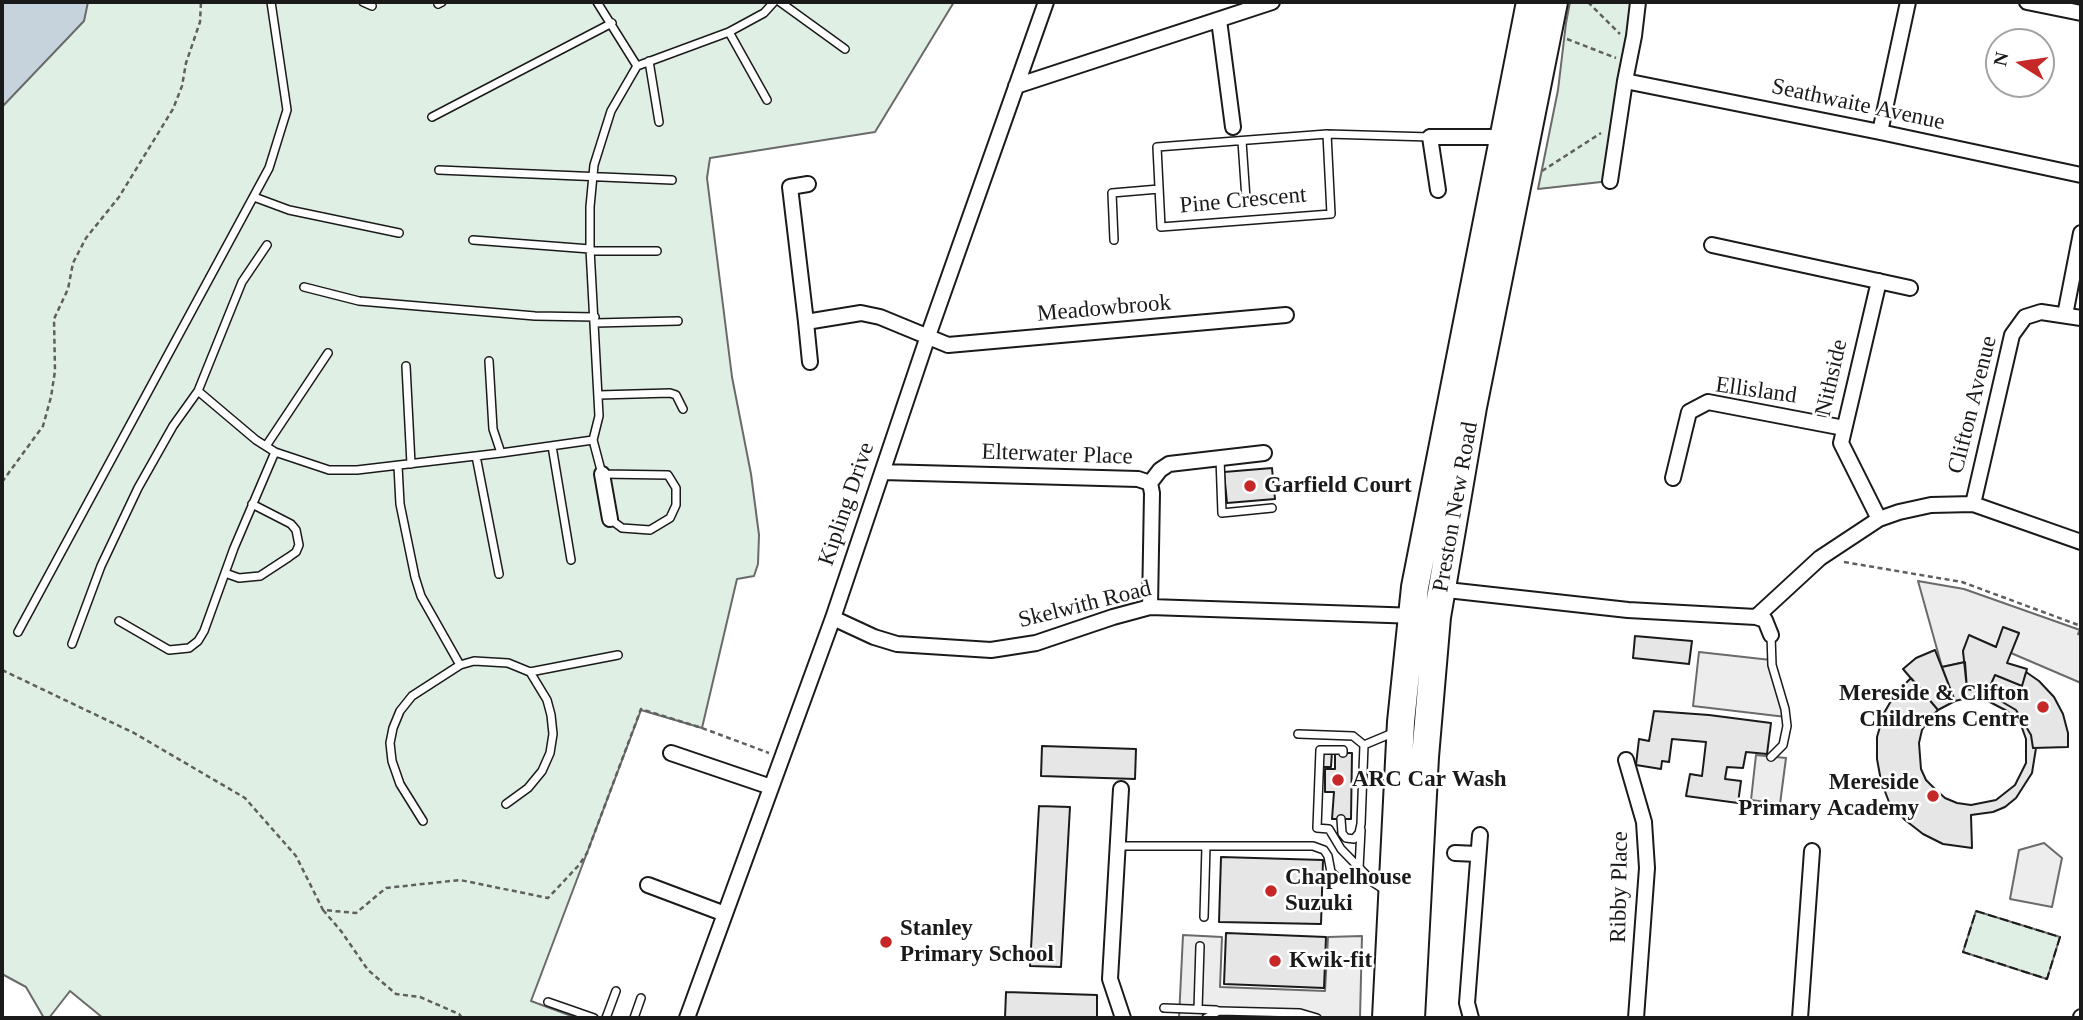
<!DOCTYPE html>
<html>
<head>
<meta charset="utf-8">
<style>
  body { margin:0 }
  #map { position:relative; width:2083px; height:1020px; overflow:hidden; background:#fff; font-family:"Times New Roman",serif }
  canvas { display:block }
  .frame { position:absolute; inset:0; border:4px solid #1a1a1a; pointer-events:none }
  .north { position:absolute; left:1985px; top:28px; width:70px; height:70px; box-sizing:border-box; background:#fff; border:2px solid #a3a3a3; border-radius:50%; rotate:282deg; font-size:19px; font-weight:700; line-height:28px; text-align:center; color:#1a1a1a }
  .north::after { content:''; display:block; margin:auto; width:24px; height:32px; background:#c62828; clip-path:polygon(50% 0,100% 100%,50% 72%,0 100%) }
</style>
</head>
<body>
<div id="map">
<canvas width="2083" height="1020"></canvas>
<div class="frame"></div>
<div class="north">N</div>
</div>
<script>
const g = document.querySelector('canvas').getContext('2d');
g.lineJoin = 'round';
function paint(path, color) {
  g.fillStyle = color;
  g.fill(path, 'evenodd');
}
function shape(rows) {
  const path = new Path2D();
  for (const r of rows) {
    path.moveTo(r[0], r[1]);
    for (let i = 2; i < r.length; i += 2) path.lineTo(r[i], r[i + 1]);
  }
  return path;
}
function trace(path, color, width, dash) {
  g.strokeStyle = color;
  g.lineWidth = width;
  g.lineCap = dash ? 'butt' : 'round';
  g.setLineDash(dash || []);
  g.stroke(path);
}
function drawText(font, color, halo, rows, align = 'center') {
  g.font = font + ' "Times New Roman",serif';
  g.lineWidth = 5;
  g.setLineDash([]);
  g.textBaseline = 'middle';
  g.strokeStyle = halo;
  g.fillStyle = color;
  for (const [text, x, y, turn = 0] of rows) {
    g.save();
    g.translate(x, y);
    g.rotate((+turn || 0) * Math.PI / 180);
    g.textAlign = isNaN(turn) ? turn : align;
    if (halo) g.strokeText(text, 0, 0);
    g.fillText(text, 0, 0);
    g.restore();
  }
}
const green = shape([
  [2,2,954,2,875,132,710,158,707,178,732,377,751,474,759,535,758,564,754,576,737,579,702,728,641,710,531,1001,577,1018,103,1018,70,991,49,1018,44,1018,26,987,2,974,2,2],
  [1570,2,1638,2,1610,181,1538,189,1558,90,1566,23,1570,2],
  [1976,911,2060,937,2047,979,1963,952,1976,911]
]);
paint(green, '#e0efe3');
trace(green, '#6a6a6a', 2);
const parking = shape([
  [1918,581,1964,589,2080,630,2078,634,2081,635,2081,683,2011,653,2019,633,2003,628,1996,647,1969,636,1963,651,1965,662,1942,667,1918,581],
  [1699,652,1771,660,1786,717,1693,706,1699,652],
  [1756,755,1786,758,1780,804,1751,800,1756,755],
  [2044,843,2062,858,2052,907,2010,899,2019,850,2044,843],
  [1183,935,1222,937,1220,987,1325,991,1328,937,1362,936,1360,1018,1179,1018,1183,935]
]);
paint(parking, '#ededed');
trace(parking, '#6a6a6a', 2);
const water = shape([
  [2,2,88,2,84,21,2,107,2,2]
]);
paint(water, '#c6d2dc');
trace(water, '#6a6a6a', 2);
const building = shape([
  [1272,468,1275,499,1227,503,1224,472,1272,468],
  [2003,627,2019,633,2007,663,2027,669,2022,686,1995,675,1987,693,1967,689,1963,651,1969,635,1996,647,2003,627],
  [1635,636,1692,641,1689,664,1633,658,1635,636],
  [1935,650,1955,701,1938,710,1903,669,1916,658,1935,650],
  [1965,662,1967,689,1987,693,2016,710,2031,735,2033,748,2036,748,2032,773,2016,798,2005,807,1993,812,1971,815,1972,848,1943,844,1923,834,1905,820,1889,802,1881,781,1877,759,1877,737,1884,713,1895,694,1911,678,1938,710,1930,718,1922,730,1919,743,1921,769,1926,780,1936,790,1945,798,1957,803,1971,805,1996,800,2015,785,2026,763,2026,739,2021,725,2007,711,1986,700,1967,698,1955,701,1942,667,1965,662],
  [2026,672,2039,681,2054,697,2063,714,2068,733,2068,747,2033,748,2031,735,2016,710,1987,693,1995,675,2022,686,2026,672],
  [1654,711,1709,715,1771,723,1767,754,1746,752,1743,768,1727,767,1725,779,1741,781,1738,803,1686,796,1690,774,1702,776,1706,742,1672,739,1669,762,1662,761,1661,769,1636,765,1639,739,1649,741,1654,711],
  [1042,746,1136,749,1135,779,1041,776,1042,746],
  [1321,751,1332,751,1331,767,1320,767,1321,751],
  [1335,753,1352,753,1351,819,1332,819,1334,792,1325,792,1325,769,1335,769,1335,753],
  [1039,806,1070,807,1061,967,1030,966,1039,806],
  [1221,857,1323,860,1321,924,1219,922,1221,857],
  [1226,933,1326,937,1324,988,1224,984,1226,933],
  [1006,992,1097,995,1097,1018,1005,1018,1006,992]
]);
paint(building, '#e6e6e6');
trace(building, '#1a1a1a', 2);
const lane = shape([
  [363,2,372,6],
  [597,2,637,66],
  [780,2,845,49],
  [438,4,442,2],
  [729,32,767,100],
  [649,61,659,122],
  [432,117,612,23],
  [1327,134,1331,214,1161,227,1157,147,1327,134,1430,137],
  [1242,141,1246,199],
  [439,170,672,180],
  [254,197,289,210,399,233],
  [473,240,590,249],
  [1114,240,1112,193,1159,189],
  [267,245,242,282,198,391,256,440,275,452,329,470,357,470,501,453,593,440,599,416,590,249,590,207,594,165,611,111,637,66,729,32,764,13,774,2],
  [590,251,657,251],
  [304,287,359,301,535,316,595,317],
  [595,323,678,321],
  [489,361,493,429,501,453],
  [406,366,411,464],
  [599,395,670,393,676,395,683,409],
  [593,440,602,474,668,475,676,488,676,505,670,518,650,530,622,528,610,519],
  [266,446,328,353],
  [552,446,571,560],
  [476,456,499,574],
  [1220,458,1222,513,1272,508],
  [398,466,400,504,415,577,421,596,460,665,474,661,508,663,530,672,618,655],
  [225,573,239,578,260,576,289,557,296,552,299,545,296,530,291,524,252,504],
  [119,621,169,650,189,648,198,641,204,631,234,548,275,452],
  [18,632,269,168,287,110,271,2],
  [72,644,101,566,138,488,173,426,198,391],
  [1298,734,1353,736,1364,745],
  [1364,745,1395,732],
  [1343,753,1343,750,1320,750,1317,828,1329,829,1341,849,1370,879],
  [1771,757,1783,745,1787,726,1785,709,1772,665,1771,635],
  [506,804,528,788,542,771,550,753,553,734,551,715,547,700,530,672],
  [1341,819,1342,833,1346,838,1354,839,1359,833,1361,824,1364,745],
  [423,821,400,784,392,761,390,743,393,728,400,711,412,696,460,665],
  [1118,846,1313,846,1324,850,1328,856,1331,872,1338,878,1356,877,1371,881,1388,892],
  [1359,868,1361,830],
  [1204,917,1206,846],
  [548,1002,594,1018],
  [1164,1008,1216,1010],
  [1198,1009,1200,946],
  [606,1018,616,991],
  [634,1018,641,998],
  [1206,1018,1219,1011,1300,1013,1317,1018]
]);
const street = shape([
  [2027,2,2081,13],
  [1219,20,1233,127],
  [1625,81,1880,132,2081,175],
  [1016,86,1272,2],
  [1880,132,1908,2],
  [1610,181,1625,81,1634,36,1638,2],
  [808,184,790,187,806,322,861,313,880,317,948,345,1286,315],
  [1438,190,1430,137,1505,137],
  [1712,245,1910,288],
  [1879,281,1841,443,1879,519],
  [2065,315,2081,233],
  [806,322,810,362],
  [882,472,1138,479,1150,483],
  [602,474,610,519],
  [1673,478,1689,412,1708,402,1844,428],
  [1150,483,1152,493,1150,607],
  [1150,483,1160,470,1169,464,1264,453],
  [1973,504,2012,335,2025,317,2041,312,2081,318],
  [1438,589,1628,610,1756,617,1820,558,1879,519,1899,512,1931,505,1973,504,2081,542],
  [1756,617,1765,620,1771,635],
  [833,618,874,637,897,644,991,650,1036,643,1113,617,1150,607,1418,616],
  [671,753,771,787],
  [1626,760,1644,822,1647,868,1636,1018],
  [1121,789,1110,979,1123,1018],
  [1455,853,1478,854],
  [648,885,725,914],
  [687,1018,833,618,928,336,1046,2],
  [1471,1018,1467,1003,1480,835],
  [1800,1018,1812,851],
  [2081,1018,2081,1017]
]);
const highway = shape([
  [1386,1018,1401,722,1415,587,1530,2],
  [1411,1018,1425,757,1437,617,1473,407,1554,2]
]);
trace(lane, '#1a1a1a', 10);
trace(street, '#1a1a1a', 18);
trace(highway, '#1a1a1a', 30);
trace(shape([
  [1588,2,1620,34],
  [1567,39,1616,58],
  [1542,171,1601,133],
  [2,482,43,426,51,397,55,371,54,319,68,289,73,263,86,238,119,197,173,109,182,86,186,63,200,22,201,2],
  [1844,562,1962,582,2081,626],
  [2,670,134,733,245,798,296,856,323,910,356,913,386,888,460,880,548,898,579,865,587,853,641,709,702,728,769,753],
  [323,910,341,931,368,970,396,994,420,997,459,1014,462,1018]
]), '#5f5f5f', 2.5, [5, 3.5]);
trace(lane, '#fff', 7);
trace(street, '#fff', 14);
trace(highway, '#fff', 26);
trace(shape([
  [1976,911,2060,937,2047,979,1963,952,1976,911]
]), '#1a1a1a', 2, [9, 3.5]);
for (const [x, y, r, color] of [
  [1250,486,7,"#c62828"],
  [2043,707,7,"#c62828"],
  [1338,780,7,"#c62828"],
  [1933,796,7,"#c62828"],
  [1271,891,7,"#c62828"],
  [886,942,7,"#c62828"],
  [1275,961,7,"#c62828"]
]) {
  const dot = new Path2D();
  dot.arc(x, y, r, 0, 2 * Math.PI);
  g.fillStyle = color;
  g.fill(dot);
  trace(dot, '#fff', 2.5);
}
drawText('23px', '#1a1a1a', '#fff', [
  ["Seathwaite Avenue",1858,105,12],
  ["Pine Crescent",1243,201,-5],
  ["Meadowbrook",1104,309,-5],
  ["Nithside",1832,378,-77],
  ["Ellisland",1756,391,8],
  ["Clifton Avenue",1973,405,-76],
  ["Elterwater Place",1057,455,2],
  ["Kipling Drive",847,504,-71],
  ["Preston New Road",1456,507,-80],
  ["Skelwith Road",1085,605,-14],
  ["Ribby Place",1620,887,-89]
]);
drawText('bold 23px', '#1a1a1a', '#fff', [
  ["Garfield Court",1264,486],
  ["Mereside & Clifton",2029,694,"right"],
  ["Childrens Centre",2029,720,"right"],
  ["ARC Car Wash",1352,780],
  ["Mereside",1919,783,"right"],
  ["Primary Academy",1919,809,"right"],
  ["Chapelhouse",1285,878],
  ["Suzuki",1285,904],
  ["Stanley",900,929],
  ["Primary School",900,955],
  ["Kwik-fit",1289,961]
], 'left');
</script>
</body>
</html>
